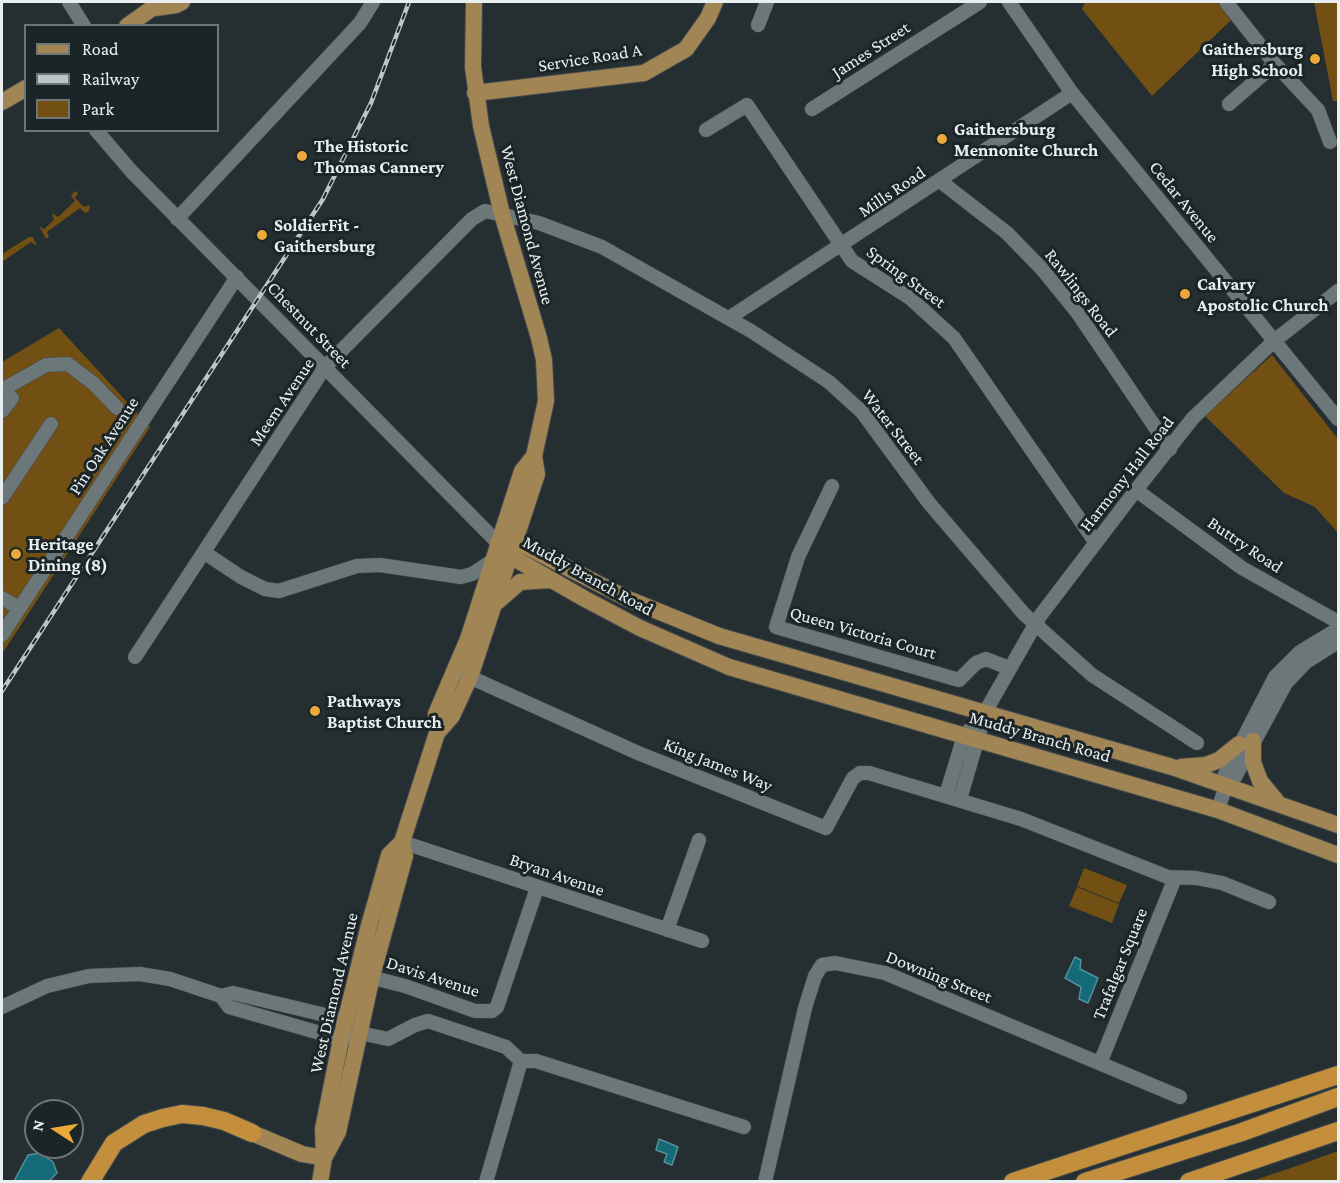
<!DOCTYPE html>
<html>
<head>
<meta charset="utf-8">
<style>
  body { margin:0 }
  #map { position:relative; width:1340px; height:1183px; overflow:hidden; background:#252f31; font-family:"Crimson Pro",serif }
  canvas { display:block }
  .frame { position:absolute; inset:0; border:3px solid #e9eff0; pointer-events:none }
  .legend { position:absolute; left:24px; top:24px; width:195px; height:108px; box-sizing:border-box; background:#1b2527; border:2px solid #6d7677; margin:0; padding:8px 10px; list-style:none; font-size:18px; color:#e9eff0 }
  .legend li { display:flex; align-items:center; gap:12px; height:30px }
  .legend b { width:30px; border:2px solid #6d7677 }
  .north { position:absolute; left:24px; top:1099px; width:60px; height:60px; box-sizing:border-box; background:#1b2527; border:2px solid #6d7677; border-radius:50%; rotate:282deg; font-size:16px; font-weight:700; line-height:24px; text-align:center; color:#e9eff0 }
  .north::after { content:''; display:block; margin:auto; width:21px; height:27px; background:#eca93a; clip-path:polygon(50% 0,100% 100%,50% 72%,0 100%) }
</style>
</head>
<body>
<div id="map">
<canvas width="1340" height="1183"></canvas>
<div class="frame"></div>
<ul class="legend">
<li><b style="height:8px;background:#a18554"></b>Road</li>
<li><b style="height:8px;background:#bec5c6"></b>Railway</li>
<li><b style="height:16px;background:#724f13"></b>Park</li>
</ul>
<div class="north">N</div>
</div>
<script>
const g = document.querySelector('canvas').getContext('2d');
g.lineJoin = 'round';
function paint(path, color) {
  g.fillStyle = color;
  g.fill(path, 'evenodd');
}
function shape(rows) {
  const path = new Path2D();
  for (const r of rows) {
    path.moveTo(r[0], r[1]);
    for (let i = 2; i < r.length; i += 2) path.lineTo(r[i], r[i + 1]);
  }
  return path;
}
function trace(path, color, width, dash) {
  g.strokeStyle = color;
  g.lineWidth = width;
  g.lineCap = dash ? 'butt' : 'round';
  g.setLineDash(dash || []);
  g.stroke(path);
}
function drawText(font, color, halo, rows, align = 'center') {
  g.font = font + ' "Crimson Pro",serif';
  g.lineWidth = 6;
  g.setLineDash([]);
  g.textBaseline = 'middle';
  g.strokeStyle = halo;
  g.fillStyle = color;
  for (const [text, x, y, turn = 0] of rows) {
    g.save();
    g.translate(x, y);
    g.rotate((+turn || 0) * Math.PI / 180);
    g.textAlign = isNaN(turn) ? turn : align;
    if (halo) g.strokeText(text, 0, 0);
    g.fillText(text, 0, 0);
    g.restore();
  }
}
paint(shape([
  [1085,2,1217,2,1231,20,1152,96,1082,9],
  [1314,2,1338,2,1338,101,1333,101],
  [75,191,78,193,75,198,84,207,90,205,89,211,85,213,80,208,47,232,49,237,46,239,39,226,44,229,54,220,52,213,58,217,75,201,71,196],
  [29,237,33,237,37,246,31,242,2,262,2,254],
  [59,328,150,427,2,654,2,362],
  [1272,355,1338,439,1338,533,1315,507,1284,493,1205,416],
  [1084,868,1127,885,1119,903,1077,886],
  [1077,887,1119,904,1112,923,1069,906],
  [1338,1151,1338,1181,1252,1181,1288,1169]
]), '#724f13');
const water = shape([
  [1075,957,1081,960,1080,969,1098,978,1088,1003,1079,999,1081,987,1065,978,1075,957],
  [659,1139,678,1147,672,1165,664,1162,667,1154,656,1150,659,1139],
  [40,1153,53,1162,57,1173,49,1181,14,1181,28,1155,40,1153]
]);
paint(water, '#146a76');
trace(water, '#54929b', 1.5);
const minor = shape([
  [69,2,84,26],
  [1009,2,1072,93,1338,419],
  [1226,2,1275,64,1318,110,1330,142],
  [758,25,767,2],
  [1229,104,1275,64],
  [812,109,980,2],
  [96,130,132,172,498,543],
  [706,130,747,105,852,261,910,298,954,338,1096,543],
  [940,181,1007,233,1042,269,1077,312,1170,449],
  [177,219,360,23,373,2],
  [729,318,1072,93],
  [2,390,46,365,68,364,94,384,117,408],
  [2,411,12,398],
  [832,486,798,557,776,627,959,680,976,663,986,659,1009,668],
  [1136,490,1242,568,1338,622],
  [2,498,51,424],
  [205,553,241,577,265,589,279,591,357,566,380,565,461,577,472,574,492,561],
  [2,598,19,608],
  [2,635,237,277],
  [135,657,325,367,472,219,485,211,539,223,602,247,751,331,829,382,862,412,929,503,1024,614,1092,675,1197,743],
  [463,674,638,753,826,828,853,778,860,773,869,773,1021,819,1168,877,1196,878,1222,883,1269,902],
  [1226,785,1234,779,1286,683,1306,662,1338,642],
  [946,795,964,736,984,714,1040,616,1136,490,1193,418,1274,341,1338,291],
  [960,799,980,731],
  [1218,810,1226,785,1225,774,1275,677,1300,652,1338,629],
  [402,842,702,941],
  [667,930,699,840],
  [362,975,405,986,475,1011,492,1011,497,1007,537,888],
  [221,996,229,1007,341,1039,360,1033,388,1039,415,1025,428,1021,506,1047,521,1061,486,1182],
  [2,1007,47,986,89,976,140,974,170,979,221,996,233,993,346,1020,353,1027],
  [521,1061,536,1061,744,1127],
  [1100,1063,1175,878],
  [765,1182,805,1008,815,976,822,965,835,963,885,973,1180,1097]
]);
const major = shape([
  [155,8,176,5,182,2],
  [127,26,161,2],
  [475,93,644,73,686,49,708,18,715,2],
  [2,102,26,88],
  [498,543,510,556,585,599,640,628,729,667,1218,810,1338,855],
  [498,543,515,541,628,599,719,636,1172,767,1338,825],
  [497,602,520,582,550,580],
  [437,733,436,714,468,639,522,471,534,456,546,401,544,360,539,338,502,214,481,126,473,67,474,2],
  [1253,741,1253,762,1260,781,1278,803],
  [1181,767,1206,765,1219,760,1239,744],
  [252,1133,302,1154,324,1158],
  [324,1158,338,1132,372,976,405,856,402,842],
  [320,1182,324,1158,323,1129,341,1039,368,929,389,855,402,842,437,733,452,716,470,677,537,474,534,456]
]);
const highway = shape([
  [90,1182,114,1143,144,1124,163,1118,182,1114,203,1116,224,1121,252,1133],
  [1013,1182,1338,1075],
  [1085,1182,1242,1132,1338,1097],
  [1189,1182,1338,1131]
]);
trace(minor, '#434b4d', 15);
trace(major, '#434b4d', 18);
trace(highway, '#434b4d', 20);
trace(minor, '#6c7779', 14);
trace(major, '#a18554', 16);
trace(highway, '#c48f3c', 18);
const rail = shape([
  [2,691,323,199,371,103,409,2]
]);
trace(rail, '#bec5c6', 4.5);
trace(rail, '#1b2527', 2, [7]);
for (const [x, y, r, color] of [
  [1315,59,6,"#eca93a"],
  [942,139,6,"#eca93a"],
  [302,156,6,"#eca93a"],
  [262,235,6,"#eca93a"],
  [1185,294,6,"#eca93a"],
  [16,554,6,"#eca93a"],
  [315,711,6,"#eca93a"]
]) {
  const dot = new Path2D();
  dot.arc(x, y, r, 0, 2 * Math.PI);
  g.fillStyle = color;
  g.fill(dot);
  trace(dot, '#1b2527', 2);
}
drawText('bold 18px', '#e9eff0', '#1b2527', [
  ["Gaithersburg",1303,49,"right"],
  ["High School",1303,70,"right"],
  ["Gaithersburg",954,129],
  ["Mennonite Church",954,150],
  ["The Historic",314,146],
  ["Thomas Cannery",314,167],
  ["SoldierFit -",274,225],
  ["Gaithersburg",274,246],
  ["Calvary",1197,284],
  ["Apostolic Church",1197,305],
  ["Heritage",28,544],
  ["Dining (8)",28,565],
  ["Pathways",327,701],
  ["Baptist Church",327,722]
], 'left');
drawText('18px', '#e9eff0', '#1b2527', [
  ["James Street",871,50,-33],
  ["Service Road A",590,58,-9],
  ["Mills Road",892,192,-34],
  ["Cedar Avenue",1184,202,51],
  ["West Diamond Avenue",527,225,75],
  ["Spring Street",906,277,36],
  ["Rawlings Road",1081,293,52],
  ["Chestnut Street",309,325,46],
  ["Meem Avenue",282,402,-56],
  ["Water Street",893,427,52],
  ["Pin Oak Avenue",104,446,-57],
  ["Harmony Hall Road",1127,474,-52],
  ["Buttry Road",1245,545,34],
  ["Muddy Branch Road",588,576,29],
  ["Queen Victoria Court",863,633,16],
  ["Muddy Branch Road",1040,737,16],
  ["King James Way",718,765,22],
  ["Bryan Avenue",557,875,19],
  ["Trafalgar Square",1120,964,-68],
  ["Davis Avenue",433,977,18],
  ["Downing Street",939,977,22],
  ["West Diamond Avenue",334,993,-77]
]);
</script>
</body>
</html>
